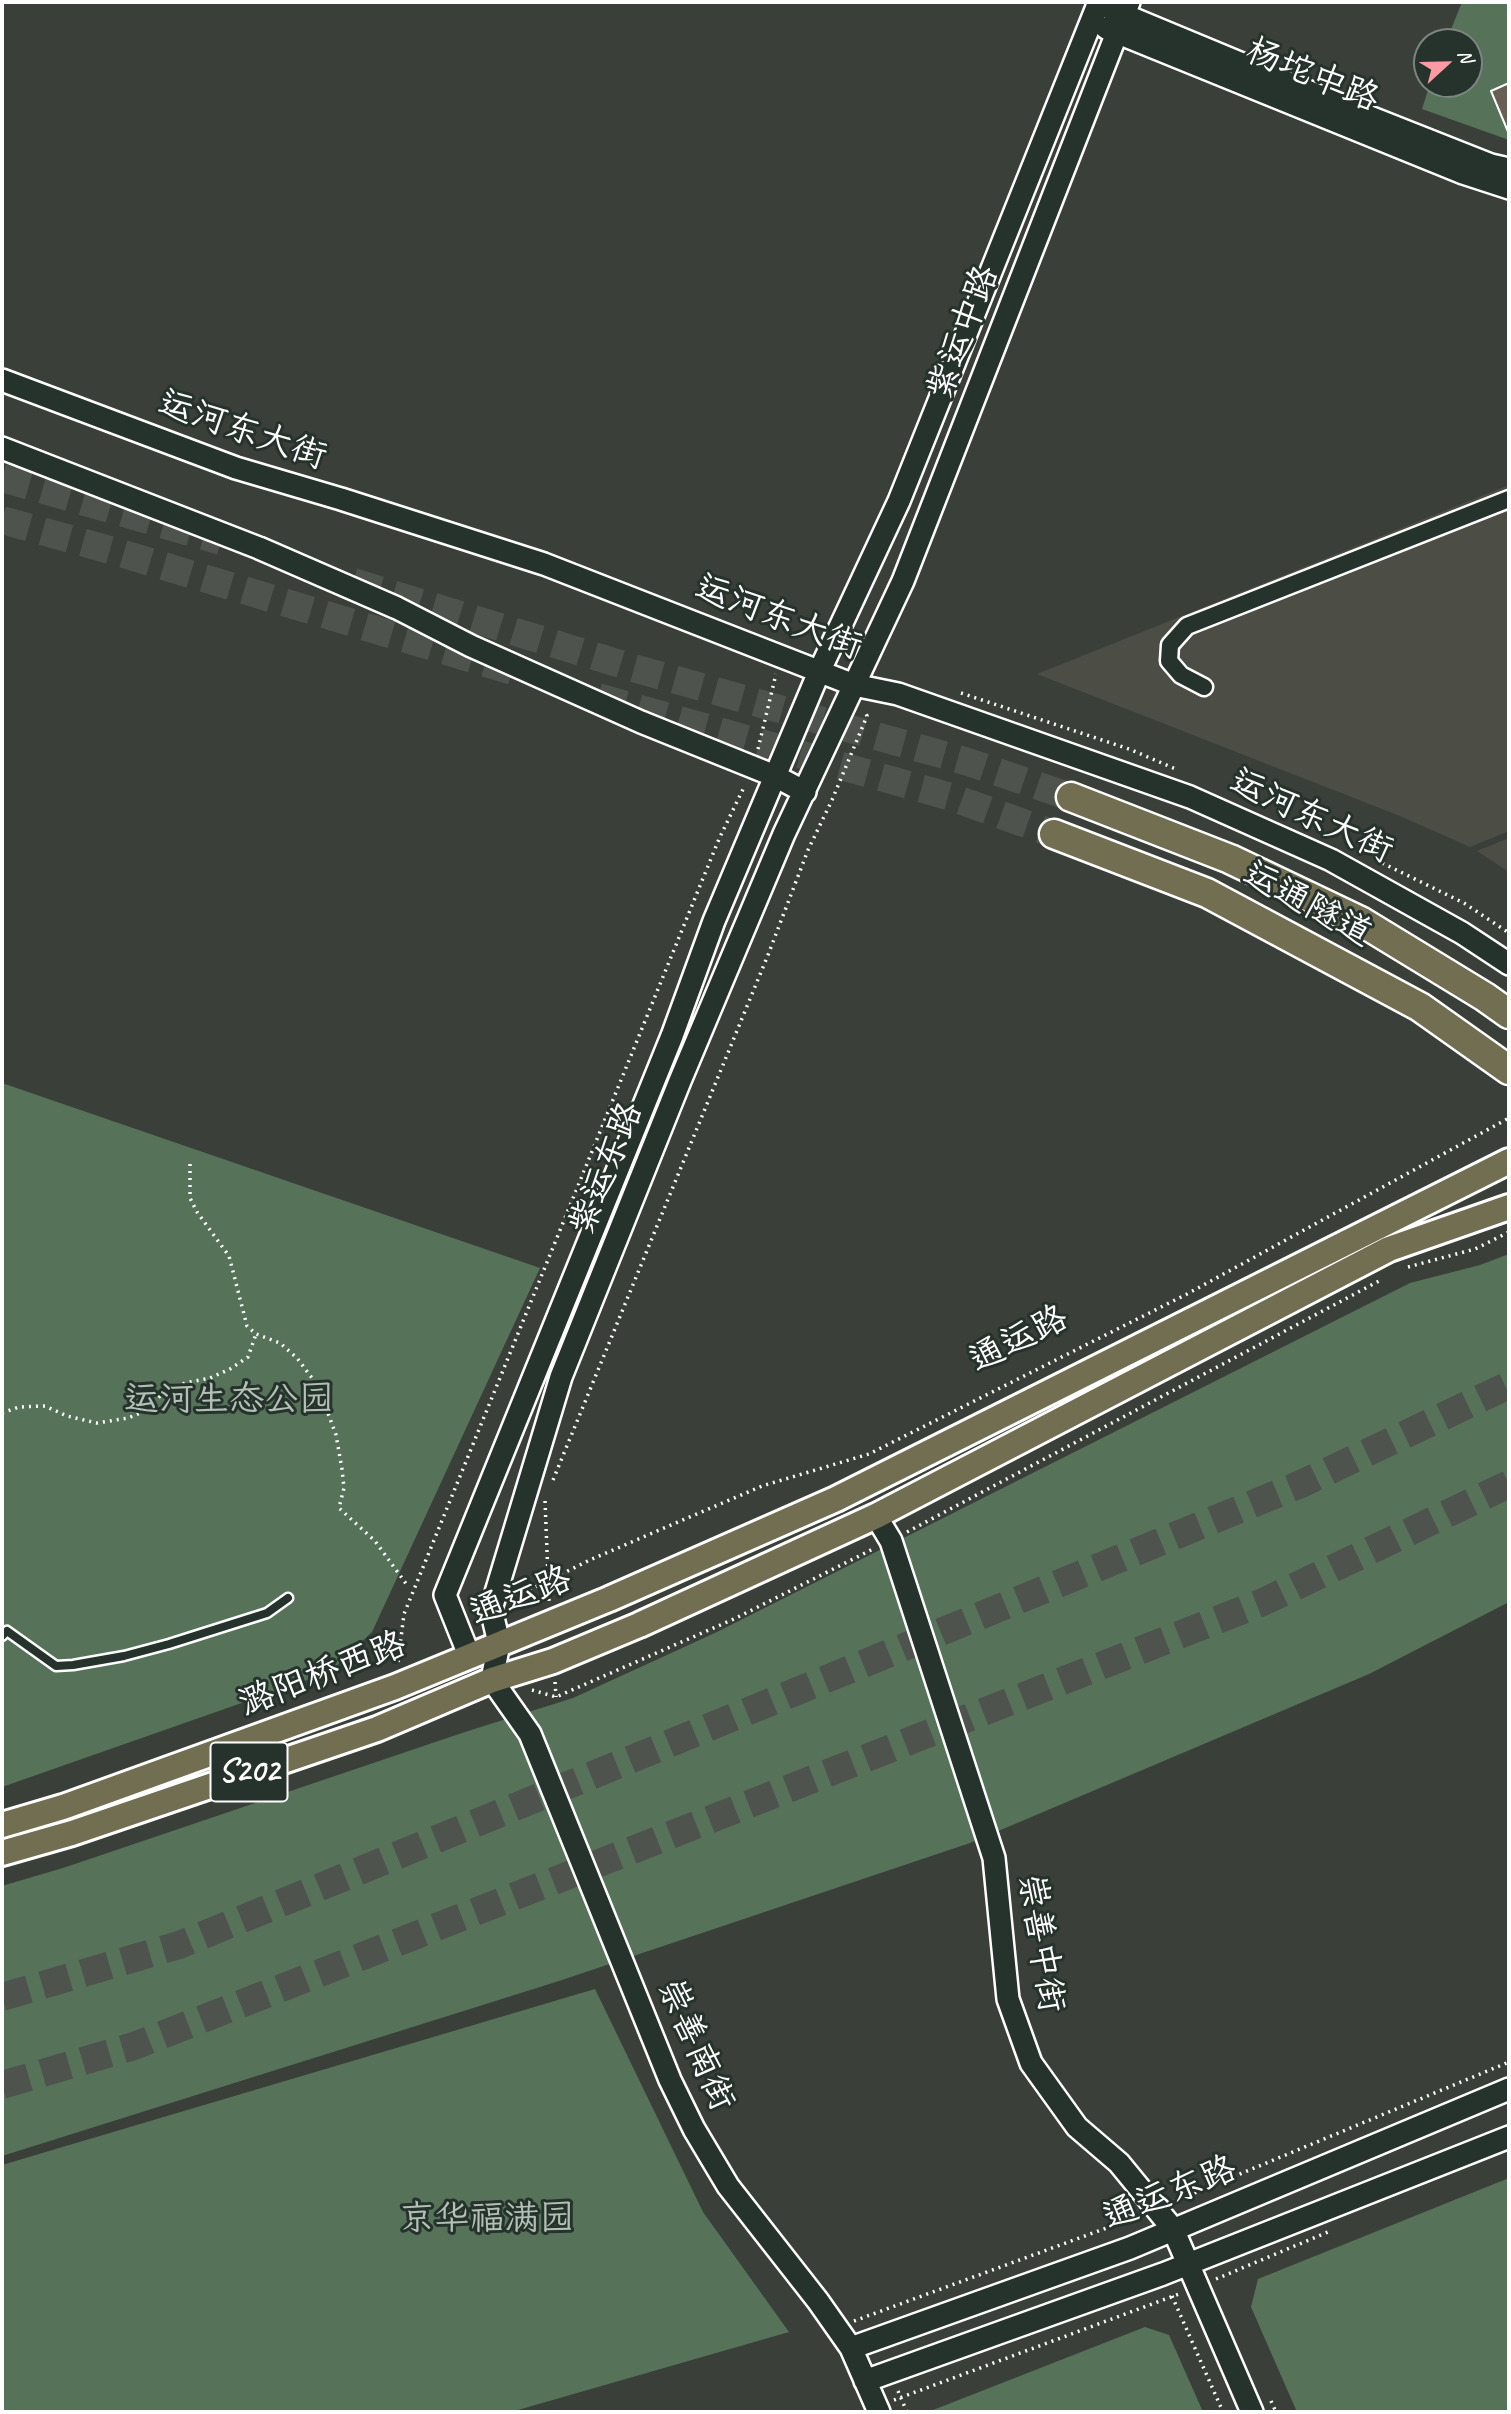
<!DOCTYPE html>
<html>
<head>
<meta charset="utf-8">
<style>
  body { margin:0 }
  #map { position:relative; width:1511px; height:2414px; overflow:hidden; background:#3a4039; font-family:Caveat,sans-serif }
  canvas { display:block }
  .frame { position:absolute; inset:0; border:4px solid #fff; pointer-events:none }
  .north { position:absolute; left:1413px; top:28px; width:70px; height:70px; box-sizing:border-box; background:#26332d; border:2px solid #7d8581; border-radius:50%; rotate:68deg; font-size:19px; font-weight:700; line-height:28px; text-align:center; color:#fff }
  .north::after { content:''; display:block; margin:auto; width:24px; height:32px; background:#ff9aa2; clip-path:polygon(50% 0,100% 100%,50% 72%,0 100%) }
</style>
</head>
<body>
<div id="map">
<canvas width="1511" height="2414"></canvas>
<div class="frame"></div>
<div class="north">N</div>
</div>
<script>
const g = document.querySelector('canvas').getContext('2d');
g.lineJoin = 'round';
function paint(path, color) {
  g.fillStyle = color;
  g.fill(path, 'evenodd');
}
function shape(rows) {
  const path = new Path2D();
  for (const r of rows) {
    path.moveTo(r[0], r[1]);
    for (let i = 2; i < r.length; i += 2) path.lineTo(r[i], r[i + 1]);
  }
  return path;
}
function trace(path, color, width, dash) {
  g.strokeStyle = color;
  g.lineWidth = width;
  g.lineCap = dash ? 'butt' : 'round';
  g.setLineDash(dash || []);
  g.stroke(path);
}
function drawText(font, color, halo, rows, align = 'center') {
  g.font = font + ' Caveat,"LXGW WenKai TC",sans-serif';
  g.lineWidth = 6;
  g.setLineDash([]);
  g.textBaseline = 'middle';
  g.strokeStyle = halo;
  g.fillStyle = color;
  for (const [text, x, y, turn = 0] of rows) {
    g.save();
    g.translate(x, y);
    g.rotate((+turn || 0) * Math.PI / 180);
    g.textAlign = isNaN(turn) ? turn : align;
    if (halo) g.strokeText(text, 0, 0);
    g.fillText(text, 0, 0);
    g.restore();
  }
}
paint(shape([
  [1509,485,1509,831,1470,847,1400,816,1037,674],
  [1509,838,1509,872,1477,851]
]), '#4c4d45');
paint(shape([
  [1462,2,1509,2,1509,140,1422,109,1430,84,1469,84,1469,42,1446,42],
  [2,1083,540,1268,372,1632,330,1672,2,1787],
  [1509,1254,1509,1602,1369,1674,970,1843,559,1981,2,2156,2,1886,66,1867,465,1732,573,1698,717,1632,1410,1283,1480,1265],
  [595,1989,703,2212,789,2332,511,2412,2,2412,2,2165],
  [1509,2178,1509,2412,1297,2412,1251,2307,1258,2279],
  [1145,2327,1169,2335,1203,2412,928,2412]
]), '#56735a');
const building = shape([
  [1509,83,1509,134,1491,91,1509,83]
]);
paint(building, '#695e54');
trace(building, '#fff', 2);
trace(shape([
  [2,478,221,541],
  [2,520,117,552,516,672],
  [353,582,630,667,965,761,1071,797],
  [598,697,951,797,1054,834],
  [2,1997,179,1945,1301,1484,1509,1385],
  [2,2085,134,2046,1263,1602,1509,1484]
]), '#4e534d', 28, [28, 14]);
const lane = shape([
  [2,1636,7,1631,56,1666,73,1665,124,1656,169,1644,267,1613,288,1598]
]);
const street = shape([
  [1204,687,1181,675,1169,661,1170,645,1187,626,1509,499]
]);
const secondary = shape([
  [1112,10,1372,118,1491,165,1509,169],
  [1106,28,1463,173,1509,188],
  [2,380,236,468,341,499,544,564,854,685,898,694,1190,797,1331,860,1462,933,1509,964],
  [2,448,259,548,397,608,471,646,641,722,775,776,805,792],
  [876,1516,891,1541,994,1858,1008,1999,1031,2063,1077,2127,1119,2163,1173,2229,1252,2412],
  [469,1655,445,1595,672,1036,714,921,819,672,899,501,1099,2],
  [851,2348,1130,2248,1509,2089],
  [865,2381,1163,2274,1509,2137],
  [879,2412,851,2348,818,2301,728,2186,694,2129,670,2080,530,1734,492,1680,499,1643,491,1609,561,1377,680,1081,784,834,903,581,1129,2]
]);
const primary = shape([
  [2,1825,63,1807,395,1687,609,1599,836,1499,1509,1161],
  [2,1853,72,1833,377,1729,492,1680,553,1661,639,1625,876,1516,1389,1249,1509,1207]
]);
const highway = shape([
  [1071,797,1230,859,1362,922,1485,997,1509,1014],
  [1054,834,1207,893,1420,1007,1509,1070]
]);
trace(lane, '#fff', 13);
trace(street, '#fff', 21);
trace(secondary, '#fff', 26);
trace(primary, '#fff', 30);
trace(highway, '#fff', 33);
trace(shape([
  [961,693,1129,749,1178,770],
  [758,749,776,674],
  [1376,860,1464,903,1509,933],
  [190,1164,190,1198,197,1212,229,1256,247,1326,256,1334,280,1343,297,1358,312,1378,321,1394,336,1435,342,1469,344,1488,339,1508,375,1541,407,1585],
  [1408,1267,1475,1249,1509,1232],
  [2,1413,19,1407,45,1406,67,1416,97,1423,128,1418,145,1411,160,1396,185,1383,210,1378,230,1369,248,1357,256,1334],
  [553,1480,768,955,808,850,832,800,867,716,865,711],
  [545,1501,549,1601],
  [907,1532,1379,1281],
  [517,1596,592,1559,762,1486,869,1454,1187,1294,1509,1118],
  [398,1662,404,1614,719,839,745,785],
  [555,1682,556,1697],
  [532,1690,556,1697,734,1619,875,1548],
  [1175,2201,1509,2062],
  [1216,2279,1328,2232],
  [1172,2296,1223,2412],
  [854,2321,1139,2216],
  [898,2391,907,2412],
  [894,2400,1179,2294],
  [1271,2401,1276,2412]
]), '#fff', 3.5, [2, 5]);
trace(lane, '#26332d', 8);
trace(street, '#26332d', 16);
trace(secondary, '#26332d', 21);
trace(primary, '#726e52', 24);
trace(highway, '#726e52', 28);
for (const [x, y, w] of [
  [249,1772,77]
]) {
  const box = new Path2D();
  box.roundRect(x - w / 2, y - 29.5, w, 59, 5);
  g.fillStyle = '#26332d';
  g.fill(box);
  trace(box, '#fff', 2);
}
drawText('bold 33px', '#fff', null, [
  ["S202",249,1772]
]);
drawText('35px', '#fff', '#26332d', [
  ["杨坨中路",1312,76,22],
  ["紫运中路",964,333,-69],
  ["运河东大街",242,431,19],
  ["运河东大街",778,618,21],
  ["运河东大街",1311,817,25],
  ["运通隧道",1307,905,28],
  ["紫运东路",607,1169,-68],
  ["通运路",1019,1340,-27],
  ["通运路",521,1597,-21],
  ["潞阳桥西路",323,1675,-21],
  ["崇善中街",1040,1943,81],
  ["崇善南街",695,2045,66],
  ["通运东路",1170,2194,-22]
]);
drawText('35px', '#b3c0b5', '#26332d', [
  ["运河生态公园",229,1401],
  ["京华福满园",487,2220]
]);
</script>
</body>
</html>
